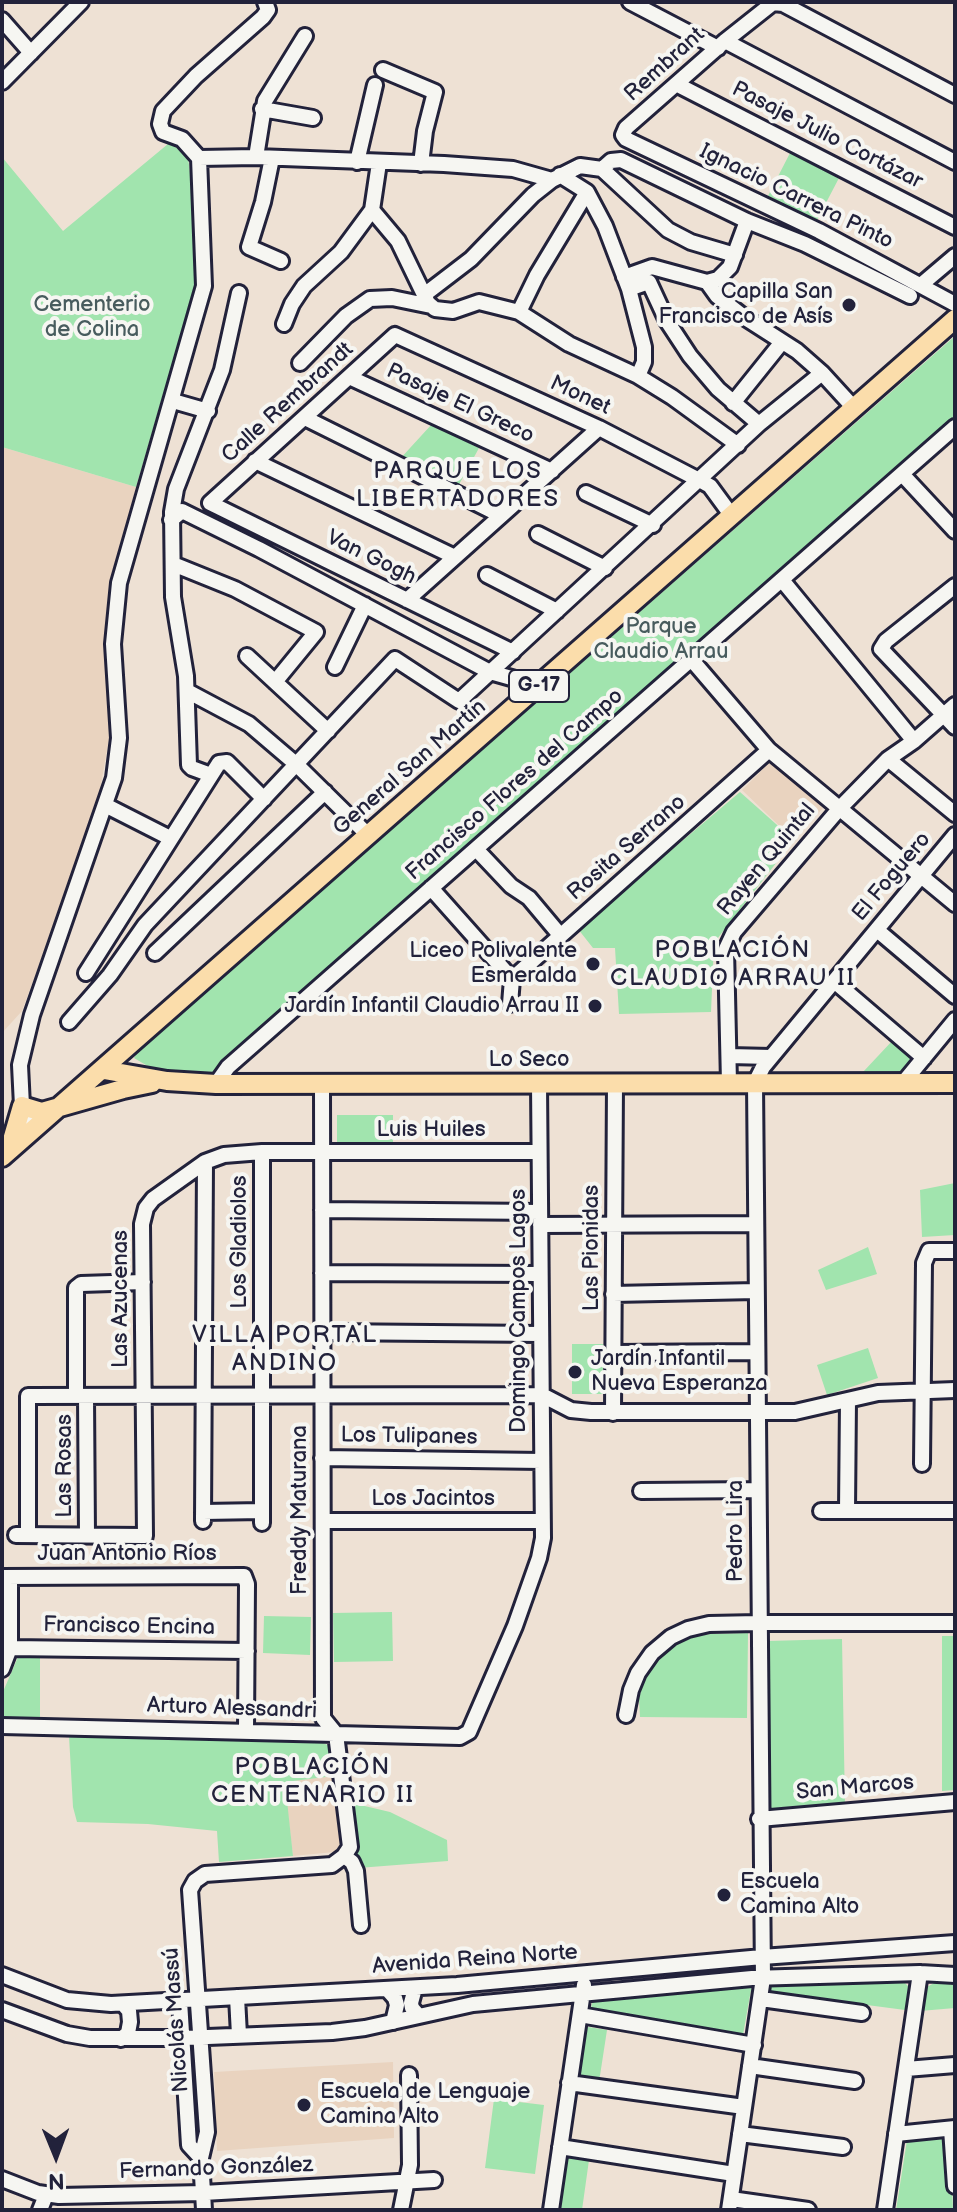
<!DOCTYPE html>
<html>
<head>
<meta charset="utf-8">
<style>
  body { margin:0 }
  #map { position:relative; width:957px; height:2212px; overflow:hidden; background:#eee1d4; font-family:"Balsamiq Sans",sans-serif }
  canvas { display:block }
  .frame { position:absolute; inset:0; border:4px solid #22223b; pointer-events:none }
  .north { position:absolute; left:16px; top:2116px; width:80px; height:80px; -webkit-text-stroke:6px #f6f6f2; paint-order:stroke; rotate:179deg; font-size:22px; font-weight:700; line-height:32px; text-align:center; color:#22223b }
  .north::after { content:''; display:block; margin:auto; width:28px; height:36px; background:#22223b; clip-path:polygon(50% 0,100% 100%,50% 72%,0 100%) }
</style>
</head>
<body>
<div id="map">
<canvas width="957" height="2212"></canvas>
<div class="frame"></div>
<div class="north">N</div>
</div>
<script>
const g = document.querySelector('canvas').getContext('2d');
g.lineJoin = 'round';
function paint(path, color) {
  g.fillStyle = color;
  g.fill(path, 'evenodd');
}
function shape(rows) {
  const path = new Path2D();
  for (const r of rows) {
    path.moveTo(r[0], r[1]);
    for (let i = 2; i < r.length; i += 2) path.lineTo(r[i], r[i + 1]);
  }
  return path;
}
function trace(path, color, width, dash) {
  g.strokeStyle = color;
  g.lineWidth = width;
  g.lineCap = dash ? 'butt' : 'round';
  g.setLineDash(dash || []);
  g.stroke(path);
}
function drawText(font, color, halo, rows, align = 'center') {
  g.font = font + ' "Balsamiq Sans",sans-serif';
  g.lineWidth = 8;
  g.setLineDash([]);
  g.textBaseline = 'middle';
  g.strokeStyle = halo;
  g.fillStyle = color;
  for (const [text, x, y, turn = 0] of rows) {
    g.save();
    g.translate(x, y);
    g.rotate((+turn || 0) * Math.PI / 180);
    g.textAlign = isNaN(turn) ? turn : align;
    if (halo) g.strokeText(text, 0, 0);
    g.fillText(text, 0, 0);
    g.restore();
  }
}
paint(shape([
  [2,447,136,487,113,577,107,620,109,739,97,807,22,1011,2,1033],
  [771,761,823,808,794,840,742,790],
  [334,1776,342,1843,334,1852,293,1856,284,1782],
  [393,2062,394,2138,217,2151,214,2072]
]), '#e9d3bf');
paint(shape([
  [174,139,188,158,191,179,196,261,195,286,136,487,2,447,2,157,63,231],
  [790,153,839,178,817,220,768,196],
  [955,336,955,418,705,647,215,1076,205,1080,156,1071,134,1058,137,1052],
  [432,424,479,448,456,490,399,460],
  [740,792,794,840,714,943,711,1012,619,1014,615,948,593,948,578,929],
  [893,1040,915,1056,901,1073,863,1072],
  [337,1115,393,1115,393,1147,337,1147],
  [955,1183,955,1235,922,1237,920,1190],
  [868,1247,877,1274,826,1290,818,1270],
  [572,1344,603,1344,603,1394,572,1394],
  [868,1348,878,1378,827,1395,817,1365],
  [392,1612,393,1661,334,1662,333,1613],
  [264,1616,311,1617,310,1655,263,1653],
  [748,1633,747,1718,640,1717,639,1698,644,1680,663,1654,687,1638,710,1634],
  [942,1636,955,1636,955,1790,942,1791],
  [842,1639,845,1807,770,1809,767,1641],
  [18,1657,40,1658,40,1718,2,1718,2,1694],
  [69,1736,318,1741,330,1746,334,1776,285,1782,293,1856,219,1862,217,1831,148,1824,77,1822,73,1807],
  [352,1803,390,1812,447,1840,448,1861,358,1868],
  [902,1980,909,1987,905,2010,829,2000,825,2004,764,1997,769,1984],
  [938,1981,955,1982,955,2008,920,2011,923,1989],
  [752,1984,743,2035,590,2011,593,2000],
  [582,2026,607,2030,599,2082,573,2078],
  [494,2099,544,2105,535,2174,485,2168],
  [950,2137,953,2210,896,2210,907,2140],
  [564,2156,589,2160,582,2210,555,2208]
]), '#a1e4ae');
const minor = shape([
  [630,2,718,48],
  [2,20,31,53],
  [725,41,955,162],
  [383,70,435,92,425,131,421,164],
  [2,82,81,2],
  [678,85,955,227],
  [955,95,783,4,773,3,725,41,626,128,623,135,626,139,819,231,955,304],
  [262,109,313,118],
  [256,157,265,101,305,36],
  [199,158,256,157,444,164,513,169,552,180],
  [272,158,263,202,249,247,281,261],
  [357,162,375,85],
  [602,169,668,230,691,242,735,255],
  [560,175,587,192,605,226,629,289,644,347,644,362,638,376],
  [372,210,398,241,428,303,435,309,453,311,479,302,519,312,569,344,638,376,672,397,738,445],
  [624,277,652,267,707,282,718,279,730,267,747,221],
  [707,282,717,296,744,317,797,351,822,373,854,408],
  [922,284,955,256],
  [629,289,649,282,667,321,690,356,718,389,759,424],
  [424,295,471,259,533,195,552,180,580,166,602,169,611,161,621,160,747,221,805,244,910,296],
  [519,312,537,275,587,192],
  [284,324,292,304,304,286,341,252,372,210,379,163],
  [300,363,346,316,370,299,392,298,431,306],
  [349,377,552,471],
  [173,401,208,411],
  [733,403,782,342],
  [305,418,500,515],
  [255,461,455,557],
  [902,474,955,531],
  [586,493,653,525],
  [171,520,182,511,259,549,490,672,522,681,536,689],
  [538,534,605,568],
  [173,564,235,589,316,632,275,682],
  [487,575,557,611],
  [782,580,914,741],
  [955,586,886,641,881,649,955,727],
  [407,600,599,428],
  [513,652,210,503,395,335,599,428,701,481,710,486,732,516],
  [247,656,328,731],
  [691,659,769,750,955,904],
  [335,667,365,605],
  [187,691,249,724,297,765,369,836],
  [888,759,955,814],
  [211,775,192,768,189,765,186,676,173,597,172,512,176,489,222,370,239,293],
  [105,805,170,838],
  [476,849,511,886,529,898,560,935],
  [431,888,512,979,510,1004],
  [877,930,955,996],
  [155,953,325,792],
  [86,973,219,763,227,762,264,799],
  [512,979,769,750],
  [834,981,924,1058],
  [69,1022,110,975,145,925,395,659,459,701,759,424,822,373],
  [729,1056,771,1057],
  [729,1083,726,949,734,932,839,809,888,759,914,741,955,705],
  [903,1083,955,1020],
  [216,1084,228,1067,955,427],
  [30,1132,22,1106,20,1065,32,1015,114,778,119,738,113,644,119,583,204,286,199,158,182,139,163,132,160,124,163,111,196,76,263,17,268,10,265,2],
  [262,1152,262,1523],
  [322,1210,540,1212],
  [540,1225,756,1224],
  [322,1273,540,1274],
  [613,1294,756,1291],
  [322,1332,541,1334],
  [613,1353,757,1352],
  [76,1396,76,1288,81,1284,143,1282],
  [86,1396,87,1535],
  [613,1413,615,1084],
  [322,1458,542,1461],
  [922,1464,924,1263,929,1251,955,1251],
  [641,1491,758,1490],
  [821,1511,955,1511],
  [847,1511,848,1400],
  [203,1512,262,1511],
  [203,1521,205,1162],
  [323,1521,542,1521],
  [16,1535,145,1536,142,1224,146,1208,153,1199,205,1162,224,1155,262,1152,539,1152],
  [28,1535,28,1396,542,1395,571,1410,591,1412,795,1412,878,1393,955,1390],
  [2,1577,244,1576,247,1584,246,1731],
  [10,1648,247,1651],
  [2,1669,10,1648,10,1577],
  [626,1715,631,1690,638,1673,652,1653,671,1637,688,1629,709,1624,758,1623,955,1623],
  [2,1726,460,1737,469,1732,515,1626,539,1558,543,1538,539,1084],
  [759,1819,955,1802],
  [344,1856,352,1862,356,1871,361,1925],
  [2,1975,67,2000,111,2004,457,1985,762,1957,955,1943],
  [415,1988,411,2003,412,2008,419,2016],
  [387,1989,395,1998,397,2005,393,2022],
  [237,1997,239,2035],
  [761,1999,862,2013],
  [180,2001,189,2145,201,2158],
  [2,2010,67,2034,90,2038,183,2038,332,2032,365,2028,473,2004,752,1978,920,1973,955,1975],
  [580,2015,754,2045],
  [121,2039,128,2033,130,2022,129,2011,123,2004],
  [750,2066,855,2081],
  [906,2069,955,2065],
  [569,2083,744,2107],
  [951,2129,955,2186],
  [740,2134,843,2147],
  [896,2134,955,2128],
  [560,2147,734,2174],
  [2,2179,38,2193,59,2196,203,2193,434,2180],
  [731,2199,808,2210],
  [40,2210,46,2195],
  [204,2210,201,2158,207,2132,190,1890,195,1881,205,1874,332,1865,344,1856,350,1847,336,1734,323,1718,322,1084],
  [401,2210,410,2165,409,2075],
  [551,2210,584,1985],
  [729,2210,763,1978,755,1083,763,1067,955,835],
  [885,2210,920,1973]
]);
const major = shape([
  [104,1070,167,1081,216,1084,955,1083],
  [10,1147,22,1106,42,1112,123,1089,152,1083],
  [2,1157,955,319]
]);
trace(minor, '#22223b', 20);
trace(major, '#22223b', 24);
trace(minor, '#f6f6f2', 14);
trace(major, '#fbddab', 18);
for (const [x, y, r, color] of [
  [849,305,8,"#22223b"],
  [593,964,8,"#22223b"],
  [595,1006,8,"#22223b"],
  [575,1372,8,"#22223b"],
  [724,1895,8,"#22223b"],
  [304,2105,8,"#22223b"]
]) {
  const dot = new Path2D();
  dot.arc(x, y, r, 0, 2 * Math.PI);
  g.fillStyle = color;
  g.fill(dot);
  trace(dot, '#f6f6f2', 3);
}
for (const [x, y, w] of [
  [539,686,60]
]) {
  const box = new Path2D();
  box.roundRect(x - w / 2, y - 16, w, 32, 6);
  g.fillStyle = '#f6f6f2';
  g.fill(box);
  trace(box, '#22223b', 2);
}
drawText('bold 20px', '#22223b', null, [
  ["G-17",539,686]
]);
drawText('22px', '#22223b', '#f6f6f2', [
  ["Rembrant",665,65,-42],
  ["Pasaje Julio Cortázar",827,136,27],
  ["Ignacio Carrera Pinto",796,197,26],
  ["Monet",580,396,25],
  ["Calle Rembrandt",288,403,-42],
  ["Pasaje El Greco",460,404,25],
  ["Van Gogh",371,558,26],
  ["General San Martín",410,768,-41],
  ["Francisco Flores del Campo",515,785,-41],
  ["Rosita Serrano",627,848,-41],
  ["Rayen Quintal",767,860,-50],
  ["El Foguero",892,877,-50],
  ["Lo Seco",529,1060],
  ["Luis Huiles",431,1130],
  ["Los Gladiolos",240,1242,-90],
  ["Las Pionidas",592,1248,-90],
  ["Las Azucenas",121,1299,-90],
  ["Domingo Campos Lagos",519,1311,-90],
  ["Los Tulipanes",409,1437,1],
  ["Las Rosas",65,1466,-90],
  ["Los Jacintos",433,1499],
  ["Freddy Maturana",300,1510,-90],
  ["Pedro Lira",736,1531,-90],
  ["Juan Antonio Ríos",127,1554],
  ["Francisco Encina",129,1627,1],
  ["Arturo Alessandri",232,1709,2],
  ["San Marcos",855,1788,-5],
  ["Avenida Reina Norte",475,1960,-4],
  ["Nicolás Massú",177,2020,-94],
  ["Fernando González",216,2169,-2]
]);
drawText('22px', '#22223b', '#f6f6f2', [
  ["Capilla San",833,292],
  ["Francisco de Asís",833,317],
  ["Liceo Polivalente",577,951],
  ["Esmeralda",577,976],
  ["Jardín Infantil Claudio Arrau II",579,1006],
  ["Jardín Infantil",591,1359,"left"],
  ["Nueva Esperanza",591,1384,"left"],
  ["Escuela",740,1882,"left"],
  ["Camina Alto",740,1907,"left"],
  ["Escuela de Lenguaje",320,2092,"left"],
  ["Camina Alto",320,2117,"left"]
], 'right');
drawText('22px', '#485c5e', '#f6f6f2', [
  ["Cementerio",92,305],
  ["de Colina",92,330],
  ["Parque",661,627],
  ["Claudio Arrau",661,652]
]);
g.letterSpacing = '2px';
drawText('24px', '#22223b', '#f6f6f2', [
  ["PARQUE LOS",458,472],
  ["LIBERTADORES",458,500],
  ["POBLACIÓN",733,951],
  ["CLAUDIO ARRAU II",733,979],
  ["VILLA PORTAL",285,1336],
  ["ANDINO",285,1364],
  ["POBLACIÓN",313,1768],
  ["CENTENARIO II",313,1796]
]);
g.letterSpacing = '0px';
</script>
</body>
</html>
